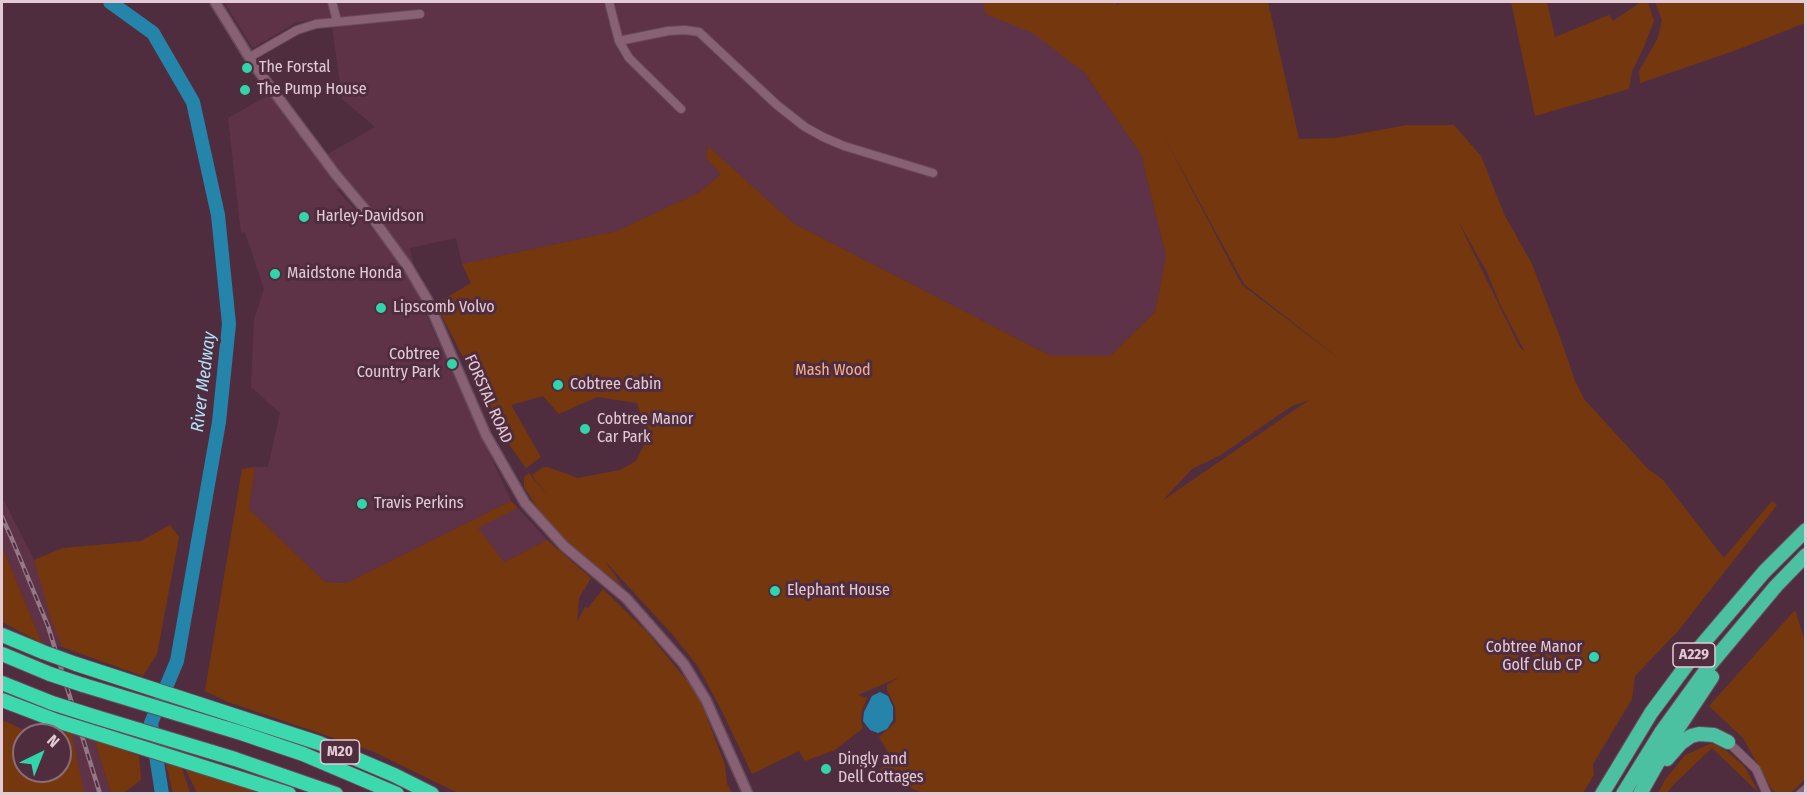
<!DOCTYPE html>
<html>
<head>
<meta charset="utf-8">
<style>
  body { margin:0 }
  #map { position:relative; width:1807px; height:795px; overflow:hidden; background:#502d3e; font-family:"Fira Sans Condensed",sans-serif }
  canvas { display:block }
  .frame { position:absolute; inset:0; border:3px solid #e2cbd5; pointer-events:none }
  .north { position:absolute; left:12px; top:723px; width:60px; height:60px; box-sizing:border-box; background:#502d3e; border:2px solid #8a6c7a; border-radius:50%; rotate:43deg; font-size:16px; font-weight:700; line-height:24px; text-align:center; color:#e2cbd5 }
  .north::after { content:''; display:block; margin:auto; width:21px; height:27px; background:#32d4a9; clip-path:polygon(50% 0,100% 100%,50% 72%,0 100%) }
</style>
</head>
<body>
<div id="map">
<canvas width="1807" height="795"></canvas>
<div class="frame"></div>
<div class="north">N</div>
</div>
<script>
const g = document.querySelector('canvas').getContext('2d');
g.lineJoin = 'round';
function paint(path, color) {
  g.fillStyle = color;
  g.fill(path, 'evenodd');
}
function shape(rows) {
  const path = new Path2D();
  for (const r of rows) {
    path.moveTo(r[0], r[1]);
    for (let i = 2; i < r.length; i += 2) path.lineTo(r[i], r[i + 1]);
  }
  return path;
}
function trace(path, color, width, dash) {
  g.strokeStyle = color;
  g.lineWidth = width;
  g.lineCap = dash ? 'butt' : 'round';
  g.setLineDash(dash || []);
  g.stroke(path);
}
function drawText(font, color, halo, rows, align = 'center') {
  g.font = font + ' "Fira Sans Condensed",sans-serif';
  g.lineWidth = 6;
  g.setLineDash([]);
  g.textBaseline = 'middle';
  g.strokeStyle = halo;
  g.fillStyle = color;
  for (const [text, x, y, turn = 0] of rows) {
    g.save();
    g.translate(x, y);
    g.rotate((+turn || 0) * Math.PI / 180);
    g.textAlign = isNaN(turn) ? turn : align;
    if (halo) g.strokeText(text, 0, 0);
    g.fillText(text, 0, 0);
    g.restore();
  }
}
paint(shape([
  [224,2,1021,2,1084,72,1141,154,1166,256,1155,312,1110,356,1051,356,793,223,708,146,706,158,721,174,700,192,617,231,462,264,456,238,410,248,422,306,511,501,347,583,325,582,249,509,255,467,268,467,280,413,251,387,254,320,264,289,245,232,241,233,228,118,269,95,326,155,375,127,342,99,331,18,297,22,253,48],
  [352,186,395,240,394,240,386,244,336,189],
  [2,497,34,560,62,647,42,643,2,546],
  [518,508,547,540,504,562,477,528],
  [59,727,94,739,111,793,78,793]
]), '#5e3348');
paint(shape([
  [983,2,1119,2,1115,7,1121,2,1268,2,1299,139,1336,138,1407,125,1454,125,1481,156,1504,214,1532,264,1561,340,1575,381,1584,399,1647,468,1663,480,1724,558,1772,501,1777,505,1678,631,1635,676,1632,699,1593,764,1594,775,1583,793,922,793,877,772,892,759,879,737,896,722,895,706,887,690,887,685,900,677,858,695,867,698,862,710,861,722,863,728,835,750,805,761,799,751,752,774,720,707,697,665,673,635,604,560,623,587,571,545,545,520,524,487,524,477,529,473,550,499,532,475,542,468,547,467,578,478,620,470,636,461,648,437,637,403,597,397,559,414,543,396,511,405,541,457,526,468,503,436,436,304,471,283,462,264,617,231,700,192,721,174,706,158,708,146,793,223,1051,356,1110,356,1155,312,1166,256,1141,154,1084,72,1033,33,986,14],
  [1162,133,1244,284,1346,364,1242,285],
  [1457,219,1487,272,1500,304,1525,352,1519,346],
  [1309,400,1165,499,1164,499,1192,469,1219,456,1292,406],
  [1511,2,1547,2,1555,37,1609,15,1613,21,1641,2,1648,2,1654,21,1643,49,1632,71,1629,89,1535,116],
  [1655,2,1805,2,1805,23,1734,51,1640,83,1639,71,1658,38,1662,20],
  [255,467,249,509,325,582,347,583,511,501,518,508,478,528,504,562,547,540,591,578,579,598,577,622,585,607,588,608,603,589,647,632,698,694,725,765,727,784,732,793,458,793,372,751,228,702,205,691,242,469],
  [170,525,179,537,157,654,143,676,62,647,51,619,34,560,63,548,141,541],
  [2,546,42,643,2,622],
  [1795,610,1805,641,1805,779,1791,793,1776,793,1771,788,1743,738,1709,706],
  [2,720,35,735,24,735,24,771,60,771,60,735,52,735,59,727,71,731,84,793,2,793],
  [94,739,139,756,141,780,123,793,111,793],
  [1712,743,1728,752,1744,766,1759,793,1712,748,1673,785,1667,793,1658,793,1665,780,1685,755],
  [166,764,182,768,190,793,173,793],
  [185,768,257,792,262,793,197,793]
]), '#75380e');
paint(shape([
  [880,692,888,696,893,707,893,720,887,729,878,733,870,730,863,721,864,712,872,696]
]), '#2584aa');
trace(shape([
  [110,2,153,33,193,102,218,215,229,324,219,422,177,661,151,723,162,794]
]), '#2584aa', 14);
const minor = shape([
  [332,2,337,21],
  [609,2,619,41,668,31,685,30,699,32,777,105,805,127,823,137,844,146,933,173],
  [619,41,629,58,681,109],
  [250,57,297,30,316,24,420,14],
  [1728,742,1756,769,1767,794],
  [1800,794,1806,789]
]);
const tertiary = shape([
  [215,2,254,65,336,175,374,220,408,267,427,299,486,435,525,503,564,546,626,598,684,664,706,700,748,794]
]);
const trunk = shape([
  [1667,759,1681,743,1691,736,1699,734,1714,735,1728,742],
  [1602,794,1651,713,1700,647,1764,572,1806,530],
  [1623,794,1662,731,1709,666,1776,586,1806,555],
  [1640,794,1671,739,1712,677]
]);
const motorway = shape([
  [2,635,43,652],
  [2,654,50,674],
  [76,664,319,743,394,775,432,794],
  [2,683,52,703],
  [83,685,241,733,303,754,397,794],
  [2,700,57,721],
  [96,717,235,759,336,794],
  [102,735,289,794]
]);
trace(minor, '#684b5a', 10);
trace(tertiary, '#684b5a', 12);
trace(trunk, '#684b5a', 16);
trace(motorway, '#684b5a', 16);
trace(minor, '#896174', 8);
trace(tertiary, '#896174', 9);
trace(trunk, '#4cc1a2', 14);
trace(motorway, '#3cd9ae', 14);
const rail = shape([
  [2,517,12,539,48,626,100,794]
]);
trace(rail, '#957886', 4.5);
trace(rail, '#502d3e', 2, [7]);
const motorwayBridge = shape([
  [43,652,76,664],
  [50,674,83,685],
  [52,703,96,717],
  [57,721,102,735]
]);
trace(motorwayBridge, '#684b5a', 16, []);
trace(motorwayBridge, '#3cd9ae', 14);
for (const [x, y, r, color] of [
  [247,68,6,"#32d4a9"],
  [245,90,6,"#32d4a9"],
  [304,217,6,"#32d4a9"],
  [275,274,6,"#32d4a9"],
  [381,308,6,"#32d4a9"],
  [452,364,6,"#32d4a9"],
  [558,385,6,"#32d4a9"],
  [585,429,6,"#32d4a9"],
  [362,504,6,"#32d4a9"],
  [775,591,6,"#32d4a9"],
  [1594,657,6,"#32d4a9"],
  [826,769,6,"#32d4a9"]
]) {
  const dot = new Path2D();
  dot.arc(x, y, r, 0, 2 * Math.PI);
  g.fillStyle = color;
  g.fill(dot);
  trace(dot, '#502d3e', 2);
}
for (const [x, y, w] of [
  [1694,655,42],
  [340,752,39]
]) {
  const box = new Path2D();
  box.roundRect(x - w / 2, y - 12, w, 24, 4.5);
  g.fillStyle = '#502d3e';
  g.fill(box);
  trace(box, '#e2cbd5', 1.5);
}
drawText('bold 15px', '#e2cbd5', null, [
  ["A229",1694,655],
  ["M20",340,752]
]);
drawText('16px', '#e2cbd5', '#502d3e', [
  ["The Forstal",259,68],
  ["The Pump House",257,90],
  ["Harley-Davidson",316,217],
  ["Maidstone Honda",287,274],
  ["Lipscomb Volvo",393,308],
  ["Cobtree",440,355,"right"],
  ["Country Park",440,373,"right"],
  ["Cobtree Cabin",570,385],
  ["Cobtree Manor",597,420],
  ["Car Park",597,438],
  ["Travis Perkins",374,504],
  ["Elephant House",787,591],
  ["Cobtree Manor",1582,648,"right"],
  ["Golf Club CP",1582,666,"right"],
  ["Dingly and",838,760],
  ["Dell Cottages",838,778]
], 'left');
drawText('16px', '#f4b08b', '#502d3e', [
  ["Mash Wood",833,371]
]);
drawText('16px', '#e2cbd5', '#502d3e', [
  ["FORSTAL ROAD",488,399,66]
]);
drawText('italic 18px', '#aee1fb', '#502d3e', [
  ["River Medway",204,382,-83]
]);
</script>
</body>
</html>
